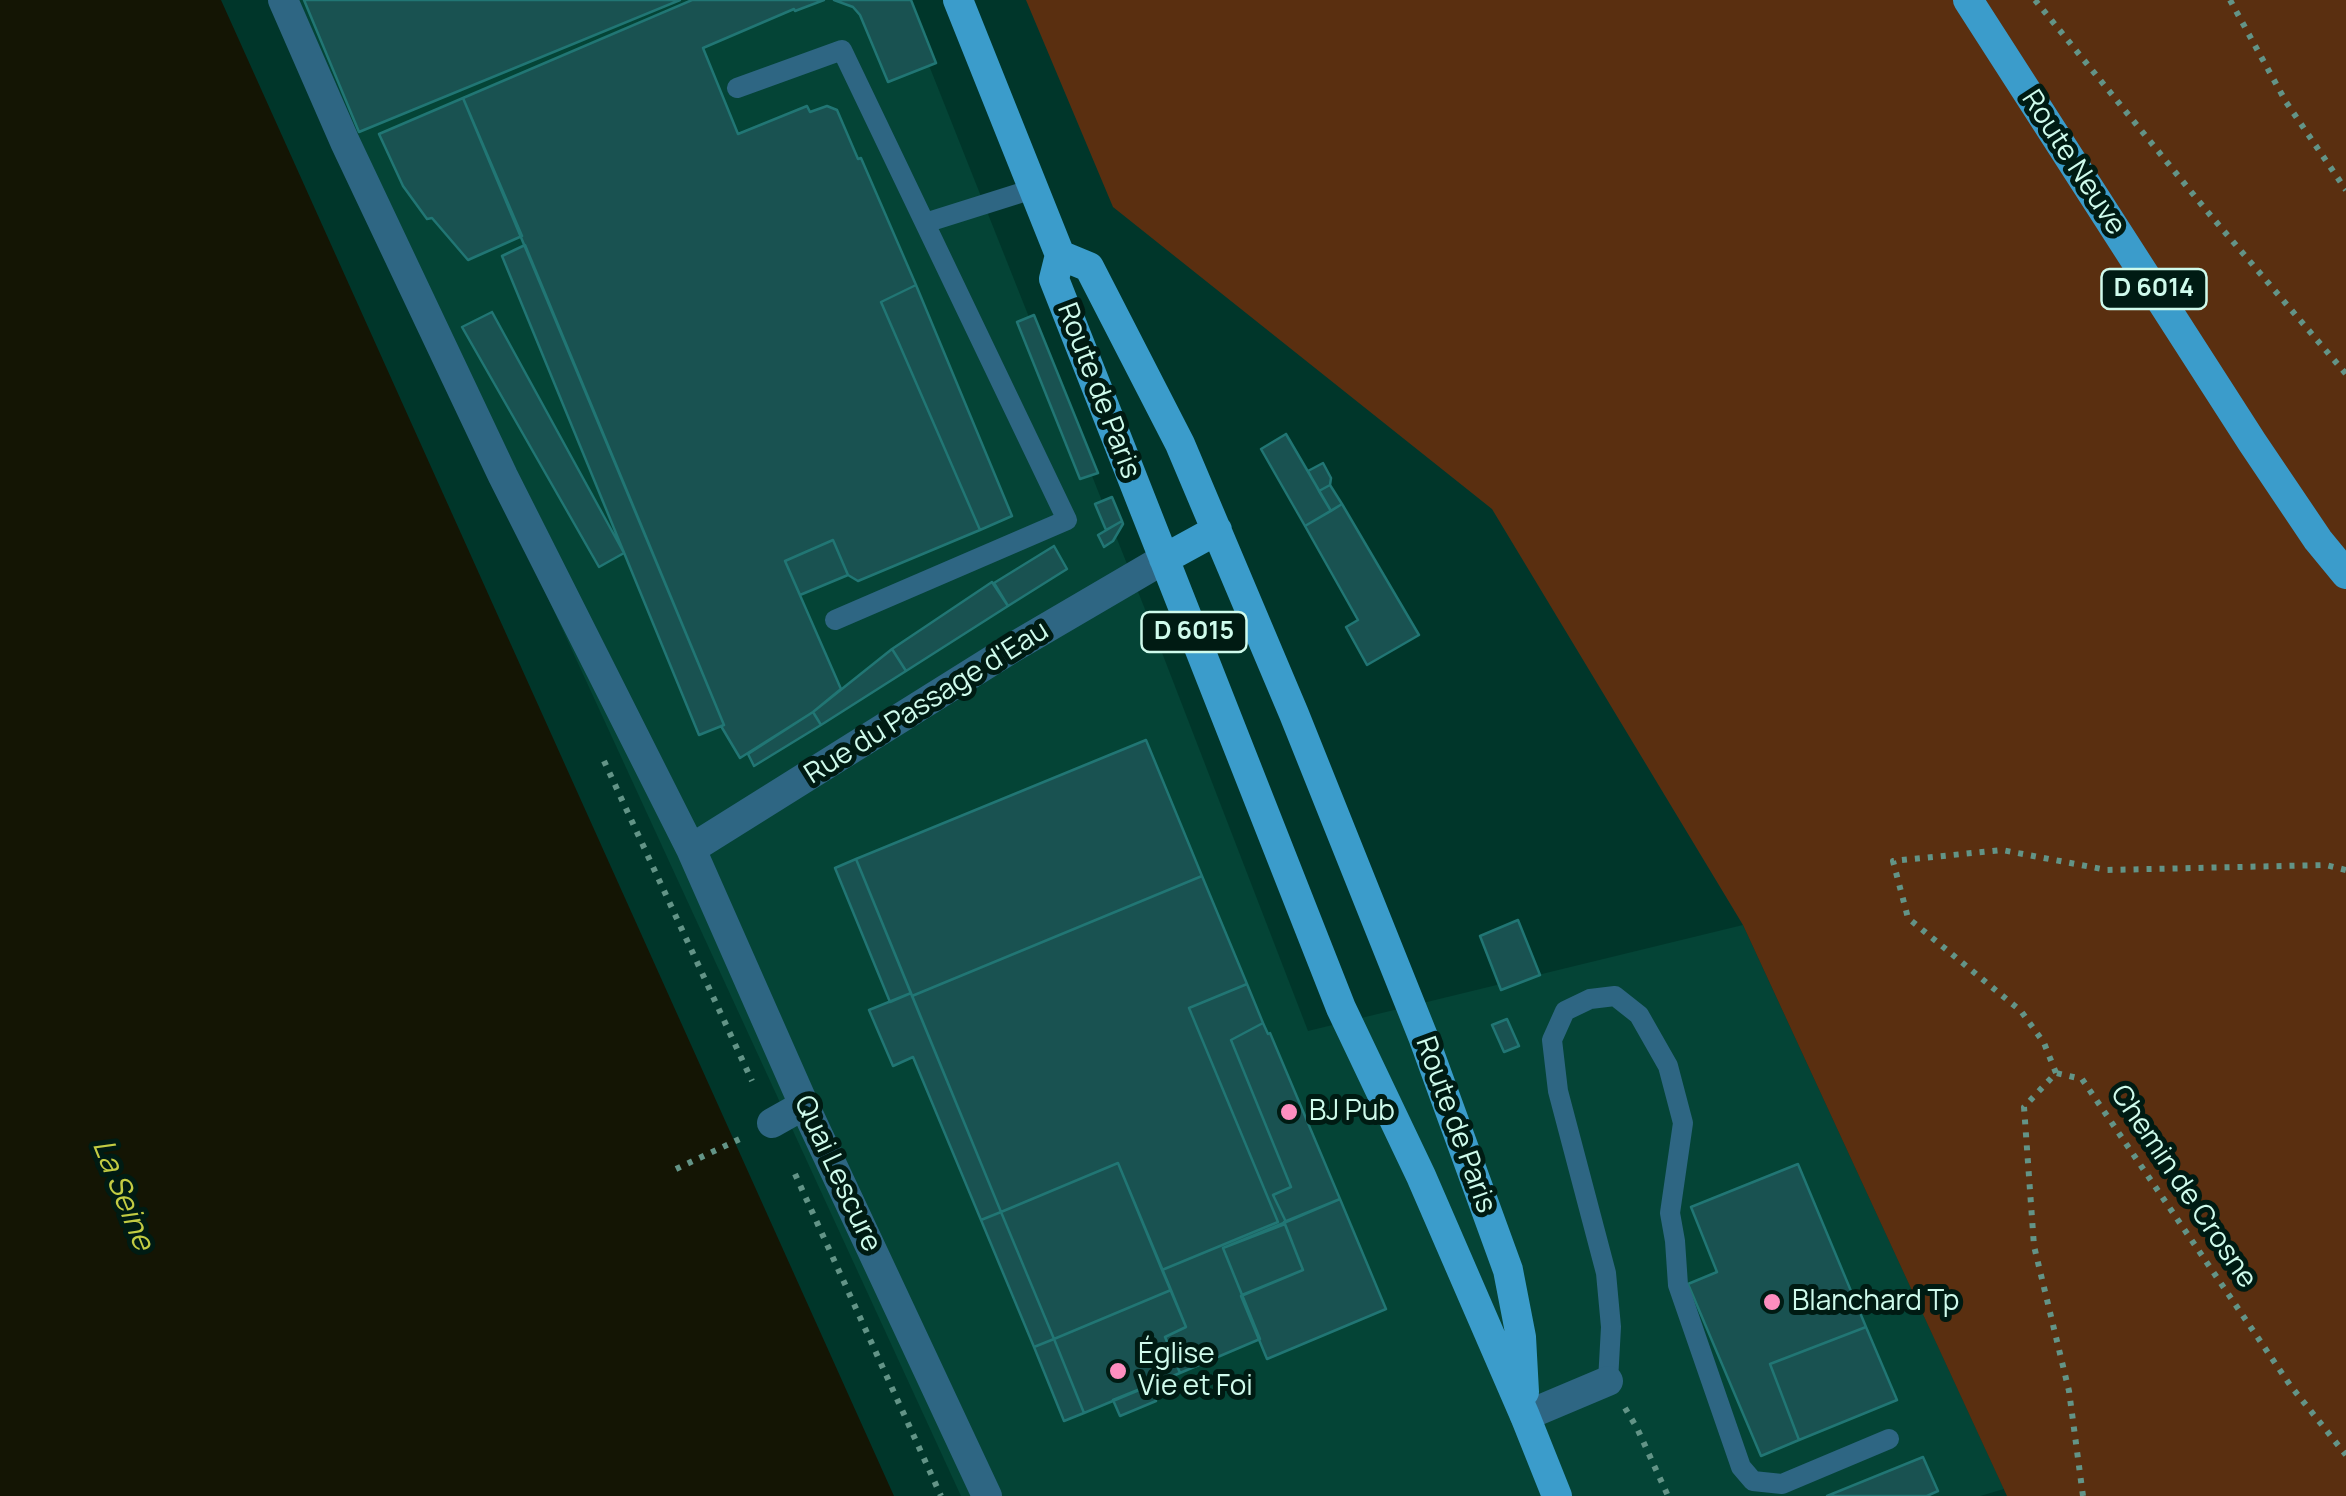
<!DOCTYPE html>
<html>
<head>
<meta charset="utf-8">
<style>
  body { margin:0 }
  canvas { display:block; background:#00362a }
</style>
</head>
<body>
<canvas width="2346" height="1496"></canvas>
<script>
const g = document.querySelector('canvas').getContext('2d');
g.lineJoin = 'round';
function paint(path, color) {
  g.fillStyle = color;
  g.fill(path, 'evenodd');
}
function shape(rows) {
  const path = new Path2D();
  for (const r of rows) {
    path.moveTo(r[0], r[1]);
    for (let i = 2; i < r.length; i += 2) path.lineTo(r[i], r[i + 1]);
  }
  return path;
}
function trace(path, color, width, dash) {
  g.strokeStyle = color;
  g.lineWidth = width;
  g.lineCap = dash ? 'butt' : 'round';
  g.setLineDash(dash || []);
  g.stroke(path);
}
function drawText(font, color, halo, rows, align = 'center') {
  g.font = font + ' Manrope,sans-serif';
  g.lineWidth = 10;
  g.setLineDash([]);
  g.textBaseline = 'middle';
  g.strokeStyle = halo;
  g.fillStyle = color;
  for (const [text, x, y, turn = 0] of rows) {
    g.save();
    g.translate(x, y);
    g.rotate((+turn || 0) * Math.PI / 180);
    g.textAlign = isNaN(turn) ? turn : align;
    if (halo) g.strokeText(text, 0, 0);
    g.fillText(text, 0, 0);
    g.restore();
  }
}
paint(shape([
  [273,0,903,0,1154,632,1308,1031,1743,925,2004,1489,1980,1496,961,1496]
]), '#044436');
paint(shape([
  [1026,0,2346,0,2346,1496,2007,1496,1743,925,1492,509,1113,207]
]), '#5a2f10');
paint(shape([
  [0,0,221,0,894,1496,0,1496]
]), '#141504');
const building = shape([
  [304,0,680,0,359,132,304,0],
  [692,0,824,0,795,11,794,9,703,48,738,134,807,106,810,112,827,106,837,110,858,159,861,158,916,285,881,302,980,530,858,581,848,575,833,540,785,561,841,689,813,712,740,758,721,726,724,725,463,98,692,0],
  [834,0,911,0,936,63,888,82,860,15,853,7,834,0],
  [463,98,522,236,468,260,432,218,427,219,403,186,379,134,463,98],
  [525,245,724,725,699,735,502,256,525,245],
  [916,285,1012,516,980,530,881,302,916,285],
  [492,312,624,553,599,567,462,327,492,312],
  [1034,315,1098,473,1080,479,1017,322,1034,315],
  [1286,434,1331,511,1305,526,1261,449,1286,434],
  [1323,463,1331,478,1330,485,1319,491,1308,471,1323,463],
  [1330,485,1342,504,1331,511,1319,491,1330,485],
  [1112,497,1122,521,1106,530,1095,504,1112,497],
  [1342,504,1419,635,1367,665,1346,627,1358,620,1305,526,1342,504],
  [1122,521,1123,524,1113,541,1104,547,1098,535,1122,521],
  [833,540,848,575,800,595,785,561,833,540],
  [1054,546,1067,569,1008,606,994,583,1054,546],
  [992,582,1008,606,906,671,892,649,992,582],
  [892,649,906,671,821,725,813,712,892,649],
  [813,712,821,725,754,766,748,754,813,712],
  [1146,740,1202,876,912,996,856,859,1146,740],
  [856,859,911,993,890,1002,835,868,856,859],
  [1202,876,1247,984,1189,1008,1278,1222,1162,1270,1118,1163,1001,1212,912,996,1202,876],
  [1518,920,1540,975,1501,990,1480,936,1518,920],
  [1247,984,1263,1023,1231,1040,1291,1187,1273,1195,1286,1222,1223,1248,1260,1339,1180,1373,1165,1337,1186,1327,1162,1270,1278,1222,1189,1008,1247,984],
  [911,993,1001,1212,981,1220,913,1057,893,1066,869,1010,911,993],
  [1507,1019,1519,1046,1504,1052,1492,1025,1507,1019],
  [1263,1023,1268,1034,1270,1033,1340,1199,1286,1222,1273,1195,1291,1187,1231,1040,1263,1023],
  [1118,1163,1171,1290,1054,1339,1001,1212,1118,1163],
  [1798,1164,1866,1327,1770,1364,1799,1440,1761,1456,1688,1284,1717,1272,1691,1207,1798,1164],
  [1340,1199,1386,1309,1267,1359,1241,1296,1303,1270,1284,1222,1340,1199],
  [1001,1212,1054,1339,1034,1347,981,1220,1001,1212],
  [1285,1224,1303,1270,1242,1295,1223,1248,1285,1224],
  [1171,1290,1186,1327,1165,1337,1180,1373,1084,1413,1054,1339,1171,1290],
  [1866,1327,1897,1400,1799,1440,1770,1364,1866,1327],
  [1054,1339,1084,1413,1064,1421,1034,1347,1054,1339],
  [1150,1385,1156,1401,1120,1416,1113,1400,1150,1385],
  [1923,1457,1938,1491,1927,1496,1827,1496,1923,1457]
]);
paint(building, '#195251');
trace(building, '#217674', 2.5);
trace(shape([
  [2035,0,2206,210,2346,374],
  [2230,0,2286,102,2346,190],
  [604,761,752,1081],
  [2056,1073,2044,1043,2021,1011,1908,918,1893,861,2002,850,2107,870,2326,865,2346,870],
  [676,1169,744,1137],
  [795,1174,941,1496],
  [1625,1408,1637,1428,1668,1496],
  [2083,1496,2069,1391,2034,1246,2024,1107,2056,1073,2082,1079,2290,1385,2346,1455]
]), '#639487', 6, [5, 8]);
trace(shape([
  [737,88,842,50,1067,520,835,620],
  [925,223,1033,189],
  [1608,1381,1611,1327,1606,1273,1558,1091,1552,1040,1565,1011,1590,999,1615,996,1639,1015,1668,1066,1683,1123,1670,1213,1675,1241,1678,1285,1741,1467,1753,1481,1782,1484,1889,1439]
]), '#2e6683', 20);
trace(shape([
  [283,0,345,142,503,476,691,849,804,1105,987,1496],
  [691,849,1012,648,1164,559],
  [772,1123,804,1105],
  [1525,1416,1608,1381]
]), '#2e6683', 30);
trace(shape([
  [958,0,1060,255],
  [1968,0,2252,442,2318,540,2346,574],
  [1060,255,1054,279,1341,1008,1421,1176,1525,1416,1557,1496],
  [1060,255,1089,267,1180,444,1294,714,1424,1039,1508,1270,1521,1337,1524,1392],
  [1164,559,1217,530]
]), '#3b9ccb', 30);
for (const [x, y, r, color] of [
  [1289,1112,10,"#fd8ebf"],
  [1772,1302,10,"#fd8ebf"],
  [1118,1371,10,"#fd8ebf"]
]) {
  const dot = new Path2D();
  dot.arc(x, y, r, 0, 2 * Math.PI);
  g.fillStyle = color;
  g.fill(dot);
  trace(dot, '#001b13', 4);
}
for (const [x, y, w] of [
  [2154,289,105],
  [1194,632,105]
]) {
  const box = new Path2D();
  box.roundRect(x - w / 2, y - 20, w, 40, 8);
  g.fillStyle = '#001b13';
  g.fill(box);
  trace(box, '#cffbec', 2.5);
}
drawText('bold 25px', '#cffbec', null, [
  ["D 6014",2154,289],
  ["D 6015",1194,632]
]);
drawText('28px', '#cffbec', '#001b13', [
  ["Route Neuve",2073,163,57],
  ["Route de Paris",1098,391,69],
  ["Rue du Passage d'Eau",927,703,-32],
  ["Route de Paris",1455,1125,70],
  ["Quai Lescure",837,1174,65],
  ["Chemin de Crosne",2183,1187,56]
]);
drawText('28px', '#cffbec', '#001b13', [
  ["BJ Pub",1309,1112],
  ["Blanchard Tp",1792,1302],
  ["Église",1138,1355],
  ["Vie et Foi",1138,1387]
], 'left');
drawText('italic 30px', '#c3cc43', '#001b13', [
  ["La Seine",122,1195,68]
]);
</script>
</body>
</html>
